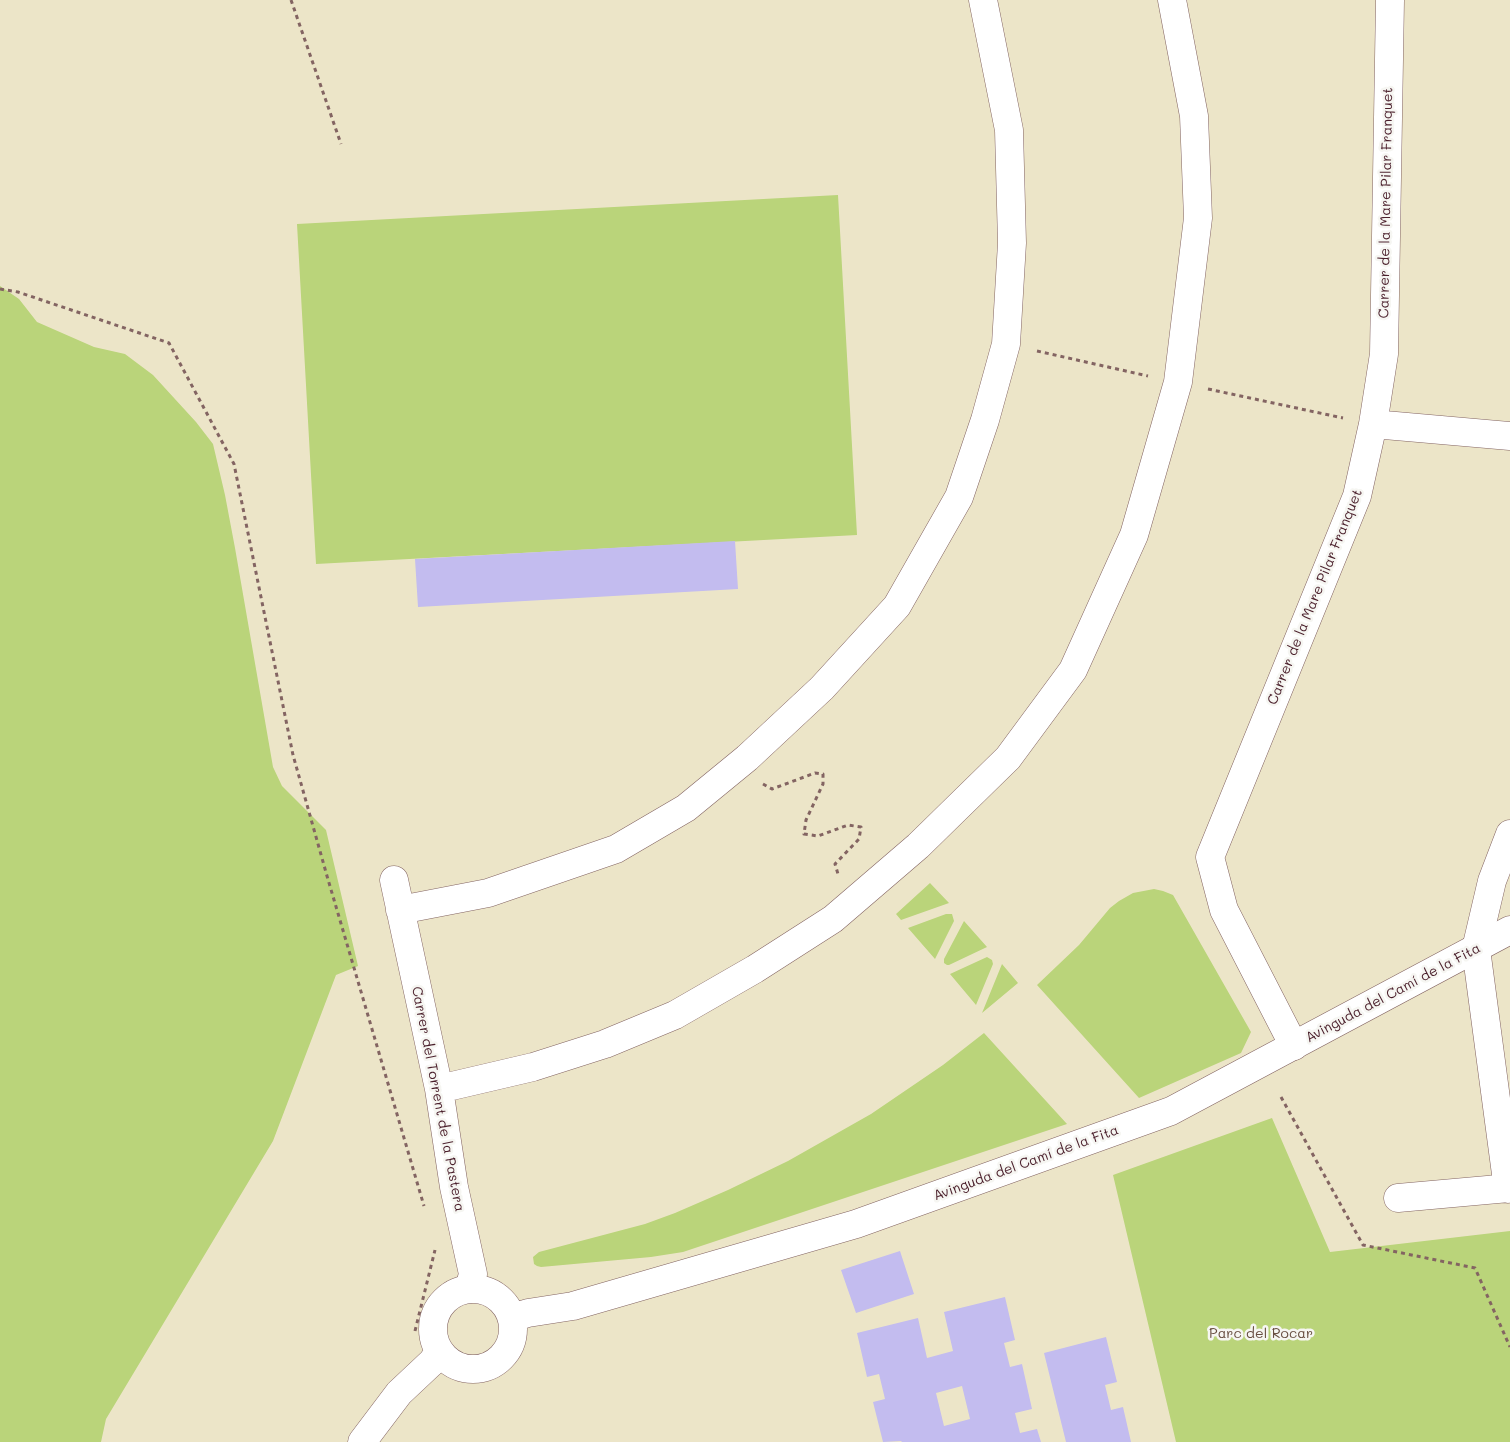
<!DOCTYPE html>
<html>
<head>
<meta charset="utf-8">
<style>
  body { margin:0 }
  canvas { display:block; background:#ece5c8 }
</style>
</head>
<body>
<canvas width="1510" height="1442"></canvas>
<script>
const g = document.querySelector('canvas').getContext('2d');
g.lineJoin = 'round';
function paint(path, color) {
  g.fillStyle = color;
  g.fill(path, 'evenodd');
}
function shape(rows) {
  const path = new Path2D();
  for (const r of rows) {
    if (r.length === 3) {
      path.moveTo(r[0] + r[2], r[1]);
      path.arc(r[0], r[1], r[2], 0, 2 * Math.PI);
      continue;
    }
    path.moveTo(r[0], r[1]);
    for (let i = 2; i < r.length; i += 2) path.lineTo(r[i], r[i + 1]);
  }
  return path;
}
function trace(path, color, width, dash) {
  g.strokeStyle = color;
  g.lineWidth = width;
  g.lineCap = dash ? 'butt' : 'round';
  g.setLineDash(dash || []);
  g.stroke(path);
}
function drawText(font, color, halo, rows, align = 'center') {
  g.font = font + ' Mali,sans-serif';
  g.lineWidth = 5;
  g.setLineDash([]);
  g.textBaseline = 'middle';
  g.strokeStyle = halo;
  g.fillStyle = color;
  for (const [text, x, y, turn = 0] of rows) {
    g.save();
    g.translate(x, y);
    g.rotate((+turn || 0) * Math.PI / 180);
    g.textAlign = isNaN(turn) ? turn : align;
    if (halo) g.strokeText(text, 0, 0);
    g.fillText(text, 0, 0);
    g.restore();
  }
}
paint(shape([
  [838,195,857,535,316,564,297,224],
  [0,286,19,299,37,322,94,347,125,354,153,375,196,422,213,444,225,495,235,548,273,767,282,786,326,830,358,966,336,975,273,1141,106,1419,101,1442,0,1442],
  [930,883,949,903,901,920,896,914],
  [1154,889,1163,891,1173,895,1251,1032,1241,1053,1139,1098,1037,985,1079,945,1110,908,1119,901,1133,893],
  [946,914,952,914,954,921,935,959,908,928],
  [964,921,987,947,949,965,947,965,944,963,944,959],
  [987,957,992,960,993,964,976,1005,950,974],
  [1002,964,1018,983,982,1013],
  [984,1033,1067,1124,683,1252,651,1257,541,1267,537,1266,534,1264,533,1257,539,1252,645,1224,675,1213,728,1190,788,1161,871,1114,943,1065],
  [1272,1118,1330,1252,1510,1231,1510,1442,1176,1442,1113,1175]
]), '#bad47a');
paint(shape([
  [735,541,738,589,418,607,415,559],
  [900,1251,914,1294,856,1313,841,1270],
  [1005,1297,1015,1340,1004,1343,1010,1367,1022,1364,1032,1409,1015,1413,1020,1433,1037,1429,1041,1442,902,1442,901,1441,883,1442,873,1402,885,1399,879,1374,867,1377,857,1333,918,1318,927,1358,953,1351,944,1312],
  [962,1386,970,1419,944,1426,936,1393],
  [1106,1337,1117,1382,1105,1385,1111,1410,1123,1407,1131,1442,1066,1442,1044,1353]
]), '#c3bcef');
const minor = shape([
  [1373,424,1510,436],
  [394,880,439,1089,454,1187,473,1274,469,1289],
  [400,910,488,893,616,849,686,808,747,758,822,688,897,606,959,497,985,420,1006,344,1012,243,1009,130,983,0],
  [1294,1046,1224,910,1210,857,1357,496,1373,424,1384,354,1390,0],
  [439,1089,533,1067,605,1044,675,1015,755,969,833,919,918,846,1008,758,1073,670,1134,535,1178,382,1198,218,1194,116,1172,0],
  [1508,1189,1476,949,1492,881,1510,834],
  [1398,1198,1510,1188]
]);
const tertiary = shape([
  [473,1329,40],
  [512,1318,528,1313,573,1306,856,1224,1171,1111,1510,930],
  [362,1442,399,1393,432,1362,439,1352]
]);
trace(minor, '#836462', 29);
trace(tertiary, '#836462', 29);
trace(shape([
  [291,0,341,144],
  [0,289,18,292,169,343,234,464,293,755,327,876,424,1206],
  [1037,351,1148,376],
  [1208,389,1343,418],
  [763,784,772,789,815,773,823,774,823,784,806,820,804,834,818,836,848,825,861,827,859,839,835,864,838,874],
  [1281,1097,1363,1245,1475,1268,1510,1347],
  [415,1331,435,1250]
]), '#836462', 3, [4, 4]);
trace(minor, '#fff', 28);
trace(tertiary, '#fff', 28);
drawText('14px', '#4a1f2b', '#f6f6f2', [
  ["Carrer de la Mare Pilar Franquet",1386,203,-89],
  ["Carrer de la Mare Pilar Franquet",1315,597,-68],
  ["Avinguda del Camí de la Fita",1393,993,-28],
  ["Carrer del Torrent de la Pastera",438,1099,79],
  ["Avinguda del Camí de la Fita",1026,1163,-20]
]);
drawText('14px', '#664c3f', '#f6f6f2', [
  ["Parc del Rocar",1261,1334]
]);
</script>
</body>
</html>
